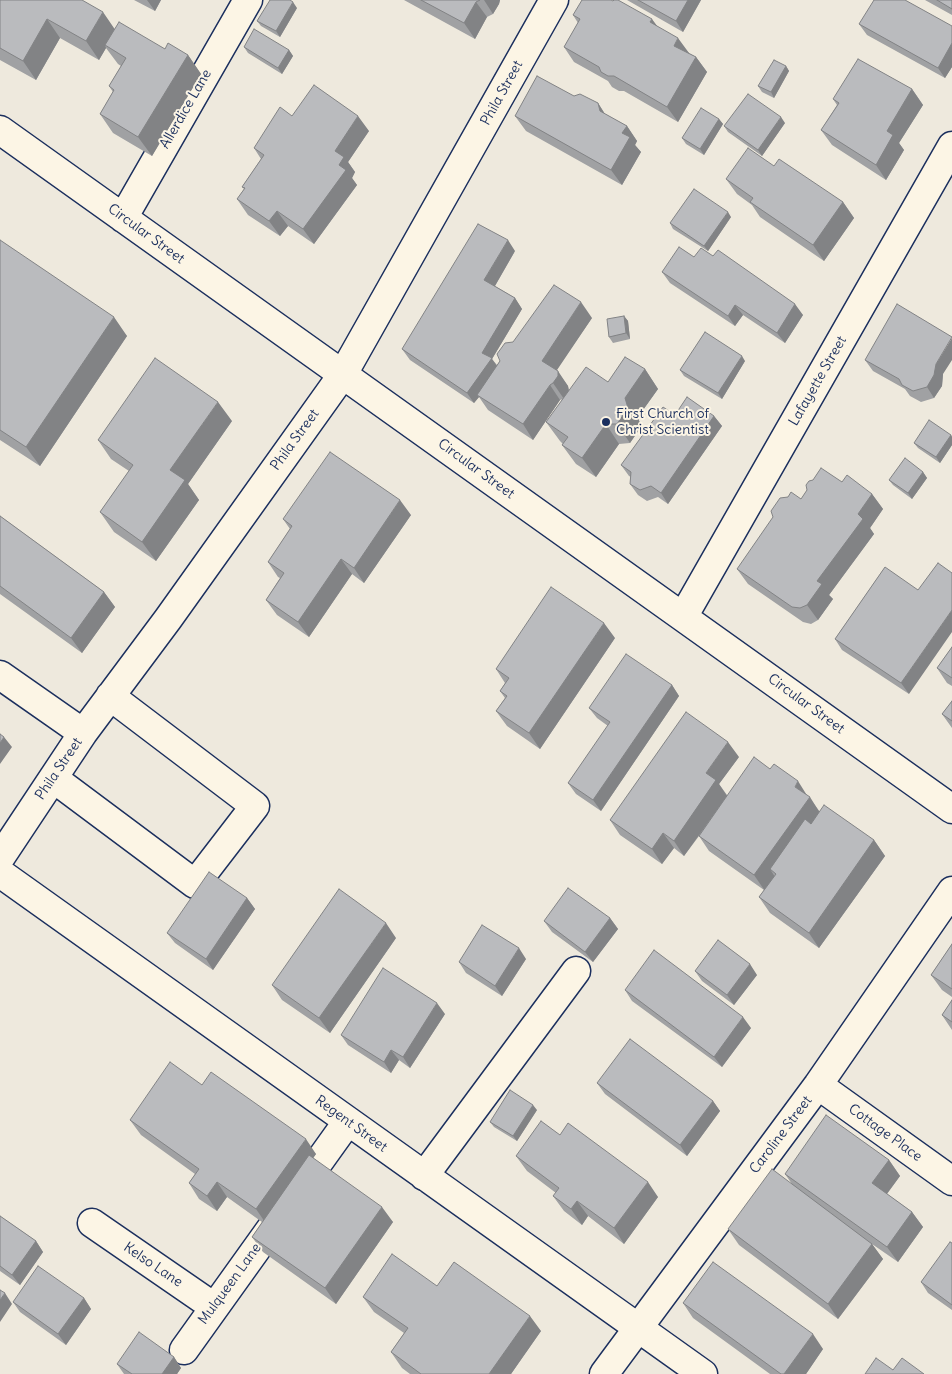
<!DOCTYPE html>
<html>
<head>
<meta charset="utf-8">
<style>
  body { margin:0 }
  canvas { display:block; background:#eee9dd }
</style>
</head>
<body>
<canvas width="952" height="1374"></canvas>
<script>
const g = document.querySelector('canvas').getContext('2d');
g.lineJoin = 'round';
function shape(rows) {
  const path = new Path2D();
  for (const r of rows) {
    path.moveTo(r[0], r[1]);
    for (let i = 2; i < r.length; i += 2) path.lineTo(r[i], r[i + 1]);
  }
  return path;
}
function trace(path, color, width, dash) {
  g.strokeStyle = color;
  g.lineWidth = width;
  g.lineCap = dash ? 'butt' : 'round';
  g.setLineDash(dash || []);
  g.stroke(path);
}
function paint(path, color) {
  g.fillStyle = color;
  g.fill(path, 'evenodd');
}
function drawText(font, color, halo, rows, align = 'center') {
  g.font = font + ' Delius,sans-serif';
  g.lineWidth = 4;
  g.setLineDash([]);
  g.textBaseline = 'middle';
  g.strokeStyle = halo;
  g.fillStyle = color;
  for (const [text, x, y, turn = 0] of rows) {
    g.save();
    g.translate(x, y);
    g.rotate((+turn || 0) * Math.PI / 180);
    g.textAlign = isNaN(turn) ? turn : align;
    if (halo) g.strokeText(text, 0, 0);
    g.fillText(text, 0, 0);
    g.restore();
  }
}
const minor = shape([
  [0,130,952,809],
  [123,218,248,0],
  [683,617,952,146],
  [0,675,83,733],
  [53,778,195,884,255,806,110,696],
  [0,858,83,733,168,619,343,374,554,0],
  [0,873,703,1374],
  [818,1085,952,1181],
  [424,1176,576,971],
  [92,1223,214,1307],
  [184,1350,348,1121],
  [604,1374,818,1085,952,891]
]);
trace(minor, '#1b2f5e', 31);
trace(minor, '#fcf5e5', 28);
paint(shape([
  [0,0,115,29,165,49,188,55,201,74,152,156,113,133,100,114,113,92,109,86,121,66,118,64,106,48,99,60,60,38,36,80,0,60],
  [134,0,161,0,155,11],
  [404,0,500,0,499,4,493,14,487,17,475,39],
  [627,0,701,0,683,32],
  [925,0,952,0,952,15],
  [297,8,280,37,261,26,257,21],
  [573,15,657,26,689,53,696,57,707,72,678,122,624,91,619,91,612,87,608,81,574,62,564,47,578,23],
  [859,24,952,26,952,67,945,78,867,35],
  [244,47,289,50,293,56,282,74,248,53],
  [786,66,789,71,774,98,762,92,758,86],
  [912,89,923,105,899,143,904,150,886,180,832,145,821,130,837,105,833,99],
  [574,96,598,103,605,114,627,126,637,141,635,145,641,152,622,185,526,131,515,116],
  [292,116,369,131,348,162,355,172,352,178,357,185,314,244,288,226,280,236,248,215,237,199,244,189,242,187,261,159,254,148],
  [719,119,723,124,704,155,686,144,682,138],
  [785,123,762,156,728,132,724,126],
  [774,166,843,202,854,218,824,261,760,217,752,205,737,194,726,179],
  [731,217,708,251,673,229,670,223],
  [0,240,127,336,40,466,0,440],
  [515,251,495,286,515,298,522,309,492,359,497,365,513,342,592,318,556,370,568,386,569,391,608,382,645,369,658,389,638,417,641,427,630,443,619,444,596,477,576,464,562,445,563,444,560,441,546,422,563,399,560,400,533,440,488,410,479,397,474,403,410,360,402,349],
  [713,256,803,315,785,343,743,315,735,326,670,283,662,272,694,257],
  [624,316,628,321,630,339,613,343,609,337],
  [865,360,943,374,942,386,934,398,921,402,910,396,905,389,873,371],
  [745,361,722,399,684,376,680,370],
  [675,415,714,416,722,426,668,504,658,497,647,501,638,495,630,484,631,477,629,476,621,465],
  [232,421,188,484,199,500,156,561,114,532,100,512,129,471,111,459,98,440],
  [951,435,952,437,952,445,940,463,918,448,914,443],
  [923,472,927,478,912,499,893,485,889,480],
  [842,482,872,494,883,509,870,528,874,534,829,595,833,599,818,620,811,624,803,622,748,584,737,569,801,499],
  [411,515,364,583,352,574,309,637,277,615,266,600,280,578,278,577,268,562,290,529,283,519],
  [0,516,104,592,115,607,82,653,0,594],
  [885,567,909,694,842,650,835,639],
  [615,638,540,749,507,726,496,711,505,698,500,691,505,683,496,669],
  [952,647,952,686,947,683,937,668],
  [672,685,679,696,601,811,576,794,568,783,608,726,597,718,589,708],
  [952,701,952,728,942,714],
  [739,757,719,784,727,795,808,796,820,812,874,840,885,856,819,948,770,913,759,897,764,890,709,851,699,836,684,856,674,848,662,864,620,835,610,820],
  [247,898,255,909,213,970,175,943,167,933],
  [610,918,618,929,593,962,552,932,544,921],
  [396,938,330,1033,282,1000,272,985],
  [952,944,952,997,942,990,931,975],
  [526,959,502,996,466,973,459,962],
  [695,971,757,975,734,1005,702,981],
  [625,990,751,1028,722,1067,632,1001],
  [952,1000,952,1030,942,1015],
  [445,1014,410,1068,399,1060,391,1073,348,1045,341,1035],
  [597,1083,713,1101,720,1111,687,1156,605,1094],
  [202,1085,316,1154,313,1158,393,1222,336,1304,263,1252,252,1237,262,1222,227,1197,217,1211,199,1199,189,1183,195,1174,141,1135,130,1120],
  [537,1110,517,1141,494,1127,490,1122],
  [560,1135,658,1197,624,1244,588,1216,582,1225,564,1211,553,1196,556,1193,527,1171,516,1156],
  [889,1160,900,1176,887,1194,912,1212,923,1227,898,1262,872,1244,883,1259,838,1319,739,1245,728,1229,792,1184,785,1174],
  [0,1216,36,1241,43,1252,20,1285,0,1271],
  [952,1243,952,1310,928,1293,921,1282],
  [437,1286,541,1331,511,1374,410,1374,402,1368,391,1352,404,1333,374,1312,363,1297],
  [84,1298,91,1309,66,1345,20,1312,13,1302],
  [683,1303,823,1349,806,1374,770,1374,693,1318],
  [174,1357,181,1368,177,1374,124,1374,117,1364]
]), '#a0a1a3');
paint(shape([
  [147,0,161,0,155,11],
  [484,0,500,0,499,4,493,14],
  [688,0,701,0,683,32,676,21],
  [293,2,297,8,280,37,276,31],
  [476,2,487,17,475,39,464,23],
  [103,12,116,31,105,45,106,48,99,60,86,41],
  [47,19,60,38,36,80,23,61],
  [652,19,663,34,650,22],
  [678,38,689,53,684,61,674,46],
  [952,43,952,67,945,78,938,68],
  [289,50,293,56,282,74,278,68],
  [188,55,201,74,152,156,138,137],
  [696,57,707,72,678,122,667,107],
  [786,66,789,71,774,98,771,92],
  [912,89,923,105,899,143,904,150,886,180,876,165,887,131],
  [598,103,608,119,600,111],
  [358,116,369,131,348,162,355,172,352,178,357,185,314,244,303,229,339,165,335,151],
  [781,117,785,123,762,156,758,150],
  [719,119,723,124,704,155,700,149],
  [627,126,637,141,635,145,641,152,622,185,611,170,622,133],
  [843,202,854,218,824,261,813,245],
  [277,211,288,226,280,236,269,221],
  [728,212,731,217,708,251,704,246],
  [508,240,515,251,492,291,484,280],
  [515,298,522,309,492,359,499,369,477,395,479,397,474,403,467,393,482,353],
  [581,302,592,318,553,376,542,361],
  [795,304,803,315,785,343,777,333],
  [735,305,743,315,735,326,728,316],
  [624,316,628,321,630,339,626,333],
  [114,317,127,336,40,466,26,447],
  [952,338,952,360,943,374,942,386,934,398,927,387,936,364],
  [742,356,745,361,722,399,718,393],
  [645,369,658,389,638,417,641,427,630,443,617,424,625,398],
  [558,371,568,386,569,391,564,399,553,383],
  [550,385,560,400,533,440,523,424],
  [218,402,232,421,188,484,199,500,156,561,142,542,170,470],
  [714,416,722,426,668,504,661,493],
  [606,424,619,444,596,477,582,458],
  [951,435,952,437,952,445,940,463,936,457],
  [923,472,927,478,912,499,908,493],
  [872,494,883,509,870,528,874,534,829,595,833,599,818,620,807,605,817,581,858,514],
  [400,500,411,515,364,583,354,568],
  [341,559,352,574,309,637,298,622],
  [104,592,115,607,82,653,71,638],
  [952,610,952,632,909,694,901,683],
  [604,623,615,638,540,749,529,733],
  [672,685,679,696,601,811,593,800],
  [4,737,12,747,0,764,0,743],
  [728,742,739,757,719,784,727,796,684,856,674,841,706,773],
  [798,781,808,797,795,787],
  [810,797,820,813,777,874,770,869,775,877,765,891,754,875],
  [663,833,674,848,662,864,652,849],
  [874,840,885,856,819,948,809,933],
  [247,898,255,909,213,970,206,959],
  [610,918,618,929,593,962,585,952],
  [386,923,396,938,330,1033,319,1018],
  [519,948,526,959,502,996,495,986],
  [750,964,757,975,734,1005,727,995],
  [437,1003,445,1014,410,1068,403,1057],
  [743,1017,751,1028,722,1067,714,1057],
  [391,1050,399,1060,391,1073,384,1062],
  [713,1101,720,1111,687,1156,680,1145],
  [533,1105,537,1110,517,1141,513,1136],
  [306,1139,316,1154,267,1225,256,1209],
  [889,1160,900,1176,883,1199,872,1183],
  [217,1182,227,1197,217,1211,207,1196],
  [648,1182,658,1197,624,1244,614,1228],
  [577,1201,588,1216,582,1225,571,1209],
  [382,1207,393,1222,336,1304,325,1288],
  [912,1212,923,1227,898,1262,887,1247],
  [36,1241,43,1252,20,1285,12,1275],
  [872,1244,883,1259,838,1319,828,1304],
  [5,1293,12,1304,0,1322,0,1300],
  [84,1298,91,1309,66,1345,58,1334],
  [530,1316,541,1331,511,1374,489,1374],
  [813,1334,823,1349,806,1374,784,1374],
  [174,1357,181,1368,177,1374,162,1374]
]), '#828385');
const building = shape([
  [0,0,82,0,103,12,86,41,47,19,23,61,0,48,0,0],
  [270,0,290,0,293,2,276,31,257,21,270,0],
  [421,0,480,0,476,2,464,23,421,0],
  [582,0,611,0,613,1,614,0,618,0,652,19,650,22,678,38,674,46,696,57,667,107,614,76,608,76,601,72,599,67,564,47,580,19,573,15,582,0],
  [638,0,688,0,676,21,638,0],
  [874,0,905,0,952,26,952,43,938,68,859,24,874,0],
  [937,0,952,0,952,9,937,0],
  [119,22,165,49,168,43,188,55,138,137,100,114,114,90,109,86,126,58,105,45,119,22],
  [254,29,289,50,278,68,244,47,254,29],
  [858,59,912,89,887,131,893,135,876,165,821,130,839,103,833,99,858,59],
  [774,60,786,66,771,92,758,86,774,60],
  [537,76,574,96,580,94,598,103,600,111,627,126,622,133,630,137,611,170,515,116,537,76],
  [314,85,358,116,335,151,344,157,339,165,346,170,303,229,277,211,269,221,237,199,245,188,242,187,264,155,254,148,280,107,292,116,314,85],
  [748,94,781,117,758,150,724,126,748,94],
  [701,108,719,119,700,149,682,138,701,108],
  [748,148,774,166,779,159,843,202,813,245,750,202,753,198,726,179,748,148],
  [694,189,728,212,704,246,670,223,694,189],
  [478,224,508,240,484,280,515,298,482,353,492,358,467,393,402,349,478,224],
  [0,240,114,317,26,447,0,430,0,240],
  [679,247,694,257,701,248,713,256,718,250,795,304,777,333,735,305,728,316,662,272,679,247],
  [554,285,581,302,542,361,558,371,558,376,553,383,550,385,523,424,477,395,500,361,497,354,505,343,513,342,554,285],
  [897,304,952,337,936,364,934,375,927,387,913,391,902,385,899,379,865,360,897,304],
  [624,316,626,333,609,337,607,319,624,316],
  [705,332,742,356,718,393,680,370,705,332],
  [625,357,645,369,625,398,628,408,617,424,606,424,582,458,562,445,568,437,546,422,586,367,608,382,625,357],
  [155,358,218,402,170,470,185,480,142,542,100,512,133,465,98,440,155,358],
  [687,397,714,416,661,493,651,486,640,490,630,484,631,472,621,465,663,407,675,415,687,397],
  [929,420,951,435,936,457,914,443,929,420],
  [330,452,400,500,354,568,341,559,298,622,266,600,284,573,268,562,292,526,283,519,330,452],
  [905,458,923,472,908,493,889,480,905,458],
  [821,468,842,482,847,475,872,494,858,514,863,519,817,581,822,584,807,605,800,608,792,607,737,569,773,517,771,511,780,498,788,497,791,492,801,499,807,490,806,485,809,481,813,480,821,468],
  [0,516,104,592,71,638,0,586,0,516],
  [938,563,952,573,952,610,901,683,835,639,885,567,918,590,938,563],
  [551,587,604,623,529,733,496,711,507,696,500,691,509,678,496,669,551,587],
  [952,647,952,678,937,668,952,647],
  [626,654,672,685,593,800,568,783,610,722,589,708,626,654],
  [952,701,952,721,942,714,952,701],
  [686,712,728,742,706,773,716,780,674,841,663,833,652,849,610,820,686,712],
  [0,734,4,737,0,743,0,734],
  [754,757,770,769,774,764,798,781,795,787,810,797,754,875,699,836,754,757],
  [824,805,874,840,809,933,759,897,776,874,770,869,805,819,811,824,824,805],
  [209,872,247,898,206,959,167,933,209,872],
  [568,888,610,918,585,952,544,921,568,888],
  [339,889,386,923,319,1018,272,985,339,889],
  [482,925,519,948,495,986,459,962,482,925],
  [718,940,750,964,727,995,695,971,718,940],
  [952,944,952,989,931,975,952,944],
  [654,950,743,1017,714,1057,625,990,654,950],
  [383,968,437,1003,403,1057,391,1050,384,1062,341,1035,383,968],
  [952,1000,952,1022,942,1015,952,1000],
  [630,1039,713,1101,680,1145,597,1083,630,1039],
  [170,1062,202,1085,211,1072,306,1139,256,1209,217,1182,207,1196,189,1183,199,1169,130,1120,170,1062],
  [510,1090,533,1105,513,1136,490,1122,510,1090],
  [826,1115,889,1160,872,1183,912,1212,887,1247,785,1174,826,1115],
  [541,1121,560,1135,568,1123,648,1182,614,1228,577,1201,571,1209,553,1196,559,1188,516,1156,541,1121],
  [309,1155,382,1207,325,1288,252,1237,309,1155],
  [772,1169,872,1244,828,1304,728,1229,772,1169],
  [0,1216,36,1241,12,1275,0,1266,0,1216],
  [950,1242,952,1243,952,1305,921,1282,950,1242],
  [392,1254,437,1286,454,1262,530,1316,489,1374,421,1374,391,1352,408,1328,363,1297,392,1254],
  [713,1262,813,1334,784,1374,781,1374,683,1303,713,1262],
  [38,1266,84,1298,58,1334,13,1302,38,1266],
  [0,1290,5,1293,0,1300,0,1290],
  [139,1332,174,1357,162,1374,132,1374,117,1364,139,1332],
  [876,1358,893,1370,902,1358,924,1374,865,1374,876,1358]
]);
paint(building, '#babbbe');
trace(building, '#828385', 1);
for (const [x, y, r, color] of [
  [606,422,5,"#1b2f5e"]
]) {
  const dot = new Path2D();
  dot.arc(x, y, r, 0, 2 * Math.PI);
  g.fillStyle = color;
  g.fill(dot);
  trace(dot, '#fcf5e5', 2);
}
drawText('14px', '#1b2f5e', '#fcf5e5', [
  ["Phila Street",502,93,-61],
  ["Allerdice Lane",186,109,-60],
  ["Circular Street",146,234,36],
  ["Lafayette Street",818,381,-60],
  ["Phila Street",295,440,-54],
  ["Circular Street",476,469,36],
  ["Circular Street",806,704,36],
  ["Phila Street",59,769,-56],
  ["Regent Street",351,1124,36],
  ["Cottage Place",885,1133,36],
  ["Caroline Street",781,1135,-53],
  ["Kelso Lane",153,1265,34],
  ["Mulqueen Lane",230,1284,-54]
]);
drawText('14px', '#1b2f5e', '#fcf5e5', [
  ["First Church of",616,414],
  ["Christ Scientist",616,430]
], 'left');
</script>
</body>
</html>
